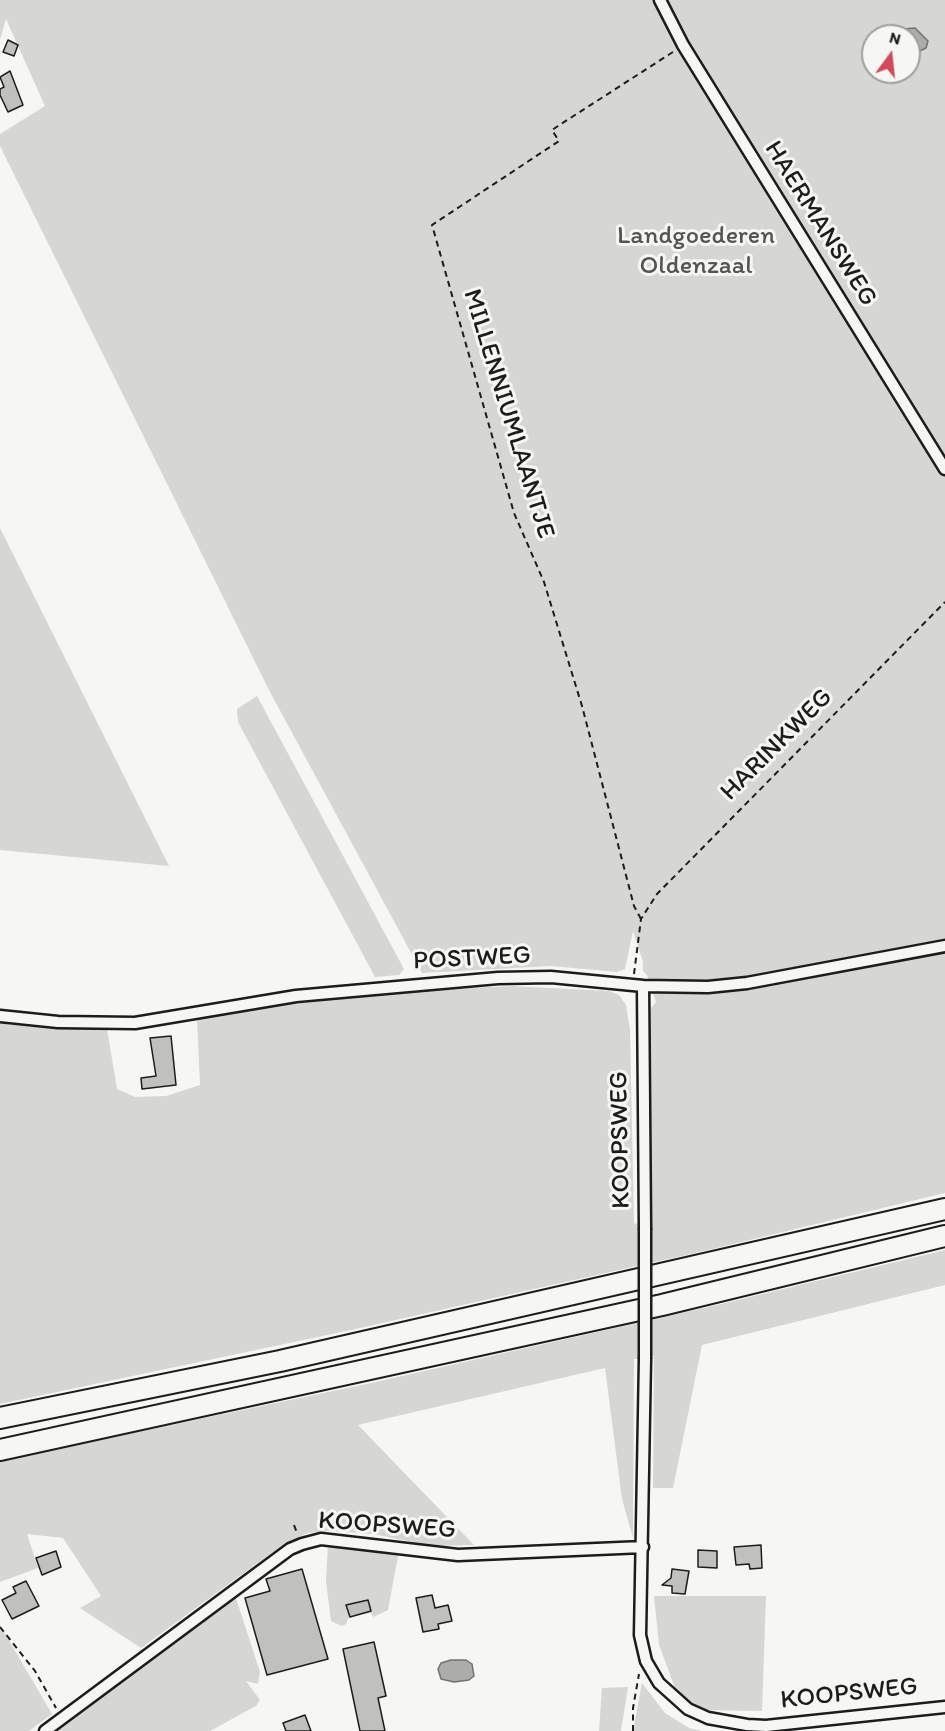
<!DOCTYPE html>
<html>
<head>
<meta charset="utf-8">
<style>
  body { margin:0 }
  #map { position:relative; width:945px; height:1731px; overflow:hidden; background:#f6f6f2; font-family:Itim,sans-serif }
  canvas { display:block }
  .north { position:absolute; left:861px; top:24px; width:60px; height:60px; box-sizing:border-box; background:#f6f6f2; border:2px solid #9f9f9c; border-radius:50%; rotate:15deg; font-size:16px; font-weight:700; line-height:24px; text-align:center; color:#1c1c1c }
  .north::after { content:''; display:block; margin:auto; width:21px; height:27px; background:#d1495b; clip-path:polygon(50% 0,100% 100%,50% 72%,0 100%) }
</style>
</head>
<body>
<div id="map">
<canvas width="945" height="1731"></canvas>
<div class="north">N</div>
</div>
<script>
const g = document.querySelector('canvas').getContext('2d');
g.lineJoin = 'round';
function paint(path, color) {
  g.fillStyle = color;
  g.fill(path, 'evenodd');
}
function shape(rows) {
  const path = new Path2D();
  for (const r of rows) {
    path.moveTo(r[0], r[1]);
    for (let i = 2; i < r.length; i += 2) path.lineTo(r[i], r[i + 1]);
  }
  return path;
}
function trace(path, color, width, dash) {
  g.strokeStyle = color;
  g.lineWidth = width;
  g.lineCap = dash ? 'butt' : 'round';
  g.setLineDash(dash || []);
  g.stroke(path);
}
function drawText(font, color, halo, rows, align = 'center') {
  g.font = font + ' Itim,sans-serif';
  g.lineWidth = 6;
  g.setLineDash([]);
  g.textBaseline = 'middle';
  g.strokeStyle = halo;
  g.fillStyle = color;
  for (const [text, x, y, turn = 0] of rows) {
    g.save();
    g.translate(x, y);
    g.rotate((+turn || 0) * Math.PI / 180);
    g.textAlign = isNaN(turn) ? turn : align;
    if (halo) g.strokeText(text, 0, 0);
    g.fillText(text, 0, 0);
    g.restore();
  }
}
paint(shape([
  [0,0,945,0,945,1193,704,1251,351,1330,0,1404,0,1022,107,1029,117,1089,135,1097,166,1096,200,1085,197,1018,329,997,411,991,512,986,609,991,619,995,626,1005,630,1030,634,1224,652,1220,648,1027,651,1008,656,1002,647,975,643,971,643,962,633,931,625,969,617,972,551,966,422,973,270,692,0,146,0,134,45,106,6,19,0,40],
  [873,36,909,36,909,72,873,72],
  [0,528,169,866,0,850],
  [257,696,404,969,399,975,375,977,238,722,237,709],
  [945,1250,945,1285,702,1345,673,1488,653,1488,654,1356,634,1359,633,1538,622,1499,605,1368,358,1425,474,1545,433,1546,373,1534,330,1531,308,1533,285,1543,141,1648,80,1608,101,1596,63,1538,27,1534,38,1568,0,1582,0,1461,371,1383,717,1305],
  [328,1542,399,1551,388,1610,373,1617,371,1613,349,1617,346,1624,342,1626,331,1621,326,1581],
  [234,1592,260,1672,258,1684,246,1681,260,1700,256,1706,210,1731,52,1731],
  [654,1596,766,1596,762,1711,706,1710,684,1698,675,1688,659,1645],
  [0,1625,52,1714,29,1731,0,1731],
  [642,1683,665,1713,689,1728,702,1731,633,1731],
  [628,1687,621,1731,599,1731,602,1688]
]), '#d6d6d2');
const water = shape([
  [915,28,928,41,926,48,909,56,909,36,898,36,903,29,915,28],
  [451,1660,466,1660,472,1664,474,1676,469,1680,454,1682,441,1679,438,1669,441,1663,451,1660]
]);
paint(water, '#acaca9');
trace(water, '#727271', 1.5);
const building = shape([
  [8,40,18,45,14,56,3,52,8,40],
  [10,71,23,105,8,112,0,95,0,89,4,87,0,77,10,71],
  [171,1036,176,1085,142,1089,141,1078,156,1076,150,1038,171,1036],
  [761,1545,762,1568,750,1569,749,1564,736,1565,734,1547,761,1545],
  [698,1550,717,1551,717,1568,698,1567,698,1550],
  [56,1551,61,1567,42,1575,36,1558,56,1551],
  [302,1569,328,1659,267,1675,245,1598,270,1591,266,1579,302,1569],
  [672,1569,689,1571,685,1594,672,1593,672,1586,662,1585,671,1578,672,1569],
  [26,1581,39,1606,12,1619,2,1600,16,1593,13,1587,26,1581],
  [432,1595,435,1608,448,1605,452,1621,438,1624,439,1629,423,1632,416,1598,432,1595],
  [368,1600,371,1611,350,1617,346,1605,368,1600],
  [374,1642,386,1696,378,1698,385,1731,360,1731,343,1649,374,1642],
  [305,1715,311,1731,286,1731,283,1723,305,1715]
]);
paint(building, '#c0c0bd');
trace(building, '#1c1c1c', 1.5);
const street = shape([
  [660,0,683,45,945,469],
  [643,986,645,1228],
  [0,1016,58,1022,135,1023,296,996,498,978,551,977,643,986,708,987,747,983,945,946],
  [645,1359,640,1635,646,1661,659,1683,688,1709,708,1718,747,1725,766,1726,945,1707],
  [45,1731,290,1549,302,1544,321,1539,458,1555,643,1547]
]);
const highway = shape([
  [0,1418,280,1361,945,1209],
  [0,1450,662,1305,945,1236]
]);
trace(street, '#1c1c1c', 15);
trace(highway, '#1c1c1c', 24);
trace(shape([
  [641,919,634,906,582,706,544,582,514,513,432,225,559,141,552,130,558,126,673,52],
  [634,974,641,919,657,894,945,602],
  [294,1525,297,1533],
  [0,1627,35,1671,56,1708],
  [633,1731,633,1708,639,1674]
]), '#1c1c1c', 2, [6, 4.5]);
trace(street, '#f6f6f2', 10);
trace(highway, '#f6f6f2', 20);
const streetBridge = shape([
  [645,1228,645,1359]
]);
trace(streetBridge, '#1c1c1c', 15, []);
trace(streetBridge, '#f6f6f2', 10);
drawText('26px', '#1c1c1c', '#f6f6f2', [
  ["HAERMANSWEG",820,224,58],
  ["MILLENNIUMLAANTJE",508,414,73],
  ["HARINKWEG",777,745,-45],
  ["POSTWEG",472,959,-3],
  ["KOOPSWEG",621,1140,-91],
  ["KOOPSWEG",387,1526,4],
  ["KOOPSWEG",849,1694,-6]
]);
drawText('26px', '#545453', '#f6f6f2', [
  ["Landgoederen",696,236],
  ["Oldenzaal",696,266]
]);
</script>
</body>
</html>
